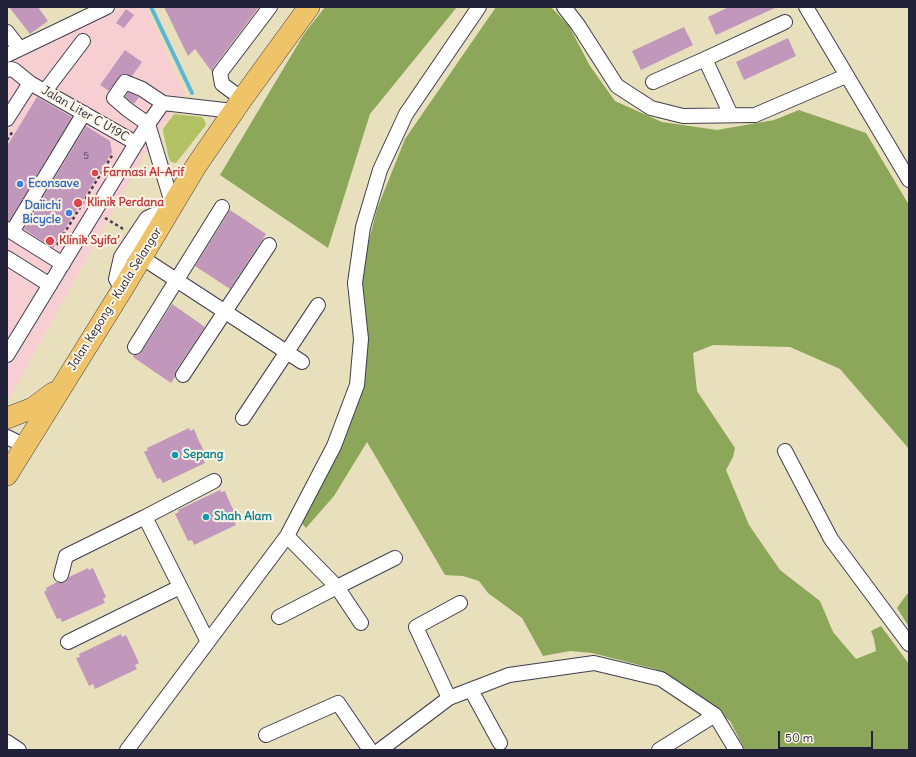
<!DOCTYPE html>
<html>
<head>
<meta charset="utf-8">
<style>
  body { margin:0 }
  #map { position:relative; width:916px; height:757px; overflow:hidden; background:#e8e0bc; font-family:Delius,sans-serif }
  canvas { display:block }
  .frame { position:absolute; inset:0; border:8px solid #22223b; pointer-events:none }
  .scale { position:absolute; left:778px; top:731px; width:95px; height:18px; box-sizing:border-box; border:2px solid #22223b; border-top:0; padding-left:5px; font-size:12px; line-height:14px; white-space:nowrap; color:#22223b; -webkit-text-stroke:3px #fcf5e5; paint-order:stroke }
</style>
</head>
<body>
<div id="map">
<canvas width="916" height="757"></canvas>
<div class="frame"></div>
<div class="scale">50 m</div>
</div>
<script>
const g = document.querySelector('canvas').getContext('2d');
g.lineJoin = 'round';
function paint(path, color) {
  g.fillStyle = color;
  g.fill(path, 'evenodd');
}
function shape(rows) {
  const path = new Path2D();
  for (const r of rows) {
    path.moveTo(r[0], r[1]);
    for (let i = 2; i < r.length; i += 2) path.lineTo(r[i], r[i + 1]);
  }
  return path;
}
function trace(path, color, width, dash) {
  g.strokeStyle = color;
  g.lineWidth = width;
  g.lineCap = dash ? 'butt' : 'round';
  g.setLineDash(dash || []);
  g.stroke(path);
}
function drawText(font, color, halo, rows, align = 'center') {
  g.font = font + ' Delius,sans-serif';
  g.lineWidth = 4;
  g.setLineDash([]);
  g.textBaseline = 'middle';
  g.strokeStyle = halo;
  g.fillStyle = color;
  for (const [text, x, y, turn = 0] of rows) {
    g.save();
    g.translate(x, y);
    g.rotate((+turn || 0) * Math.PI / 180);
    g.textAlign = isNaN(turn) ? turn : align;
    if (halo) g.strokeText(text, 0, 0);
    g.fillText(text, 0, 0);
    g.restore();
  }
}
paint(shape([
  [123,7,146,7,185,93,146,152,9,399,7,399,7,64]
]), '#f7cfd3');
paint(shape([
  [174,114,202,117,205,121,206,125,176,163,171,162,169,159,163,131,163,129]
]), '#b2c164');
paint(shape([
  [325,7,457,7,370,114,328,248,220,175,304,34],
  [496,7,551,7,569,26,590,66,615,101,662,122,717,130,774,120,799,110,866,133,909,205,909,449,840,369,790,347,713,345,693,353,697,391,735,448,733,457,726,470,749,525,780,570,820,601,833,632,856,659,876,651,874,639,871,631,881,626,909,664,909,750,745,750,730,721,678,681,655,669,592,653,570,651,543,656,522,618,488,593,479,581,463,576,445,575,367,442,334,496,306,528,299,520,356,403,361,272,377,209,405,139],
  [907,594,909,594,909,627,897,608]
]), '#8da75a');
trace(shape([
  [151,7,192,93]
]), '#5ab7d8', 4);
paint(shape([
  [9,7,38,7,48,21,30,34],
  [164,7,259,7,213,68,212,72,195,49,188,56],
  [729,7,777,7,716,35,708,17],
  [126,9,134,15,124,28,116,23],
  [684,27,693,45,641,70,632,51],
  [788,38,796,56,744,80,736,62],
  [125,50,142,62,132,76,125,74,121,75,109,91,100,85],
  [128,92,139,97,134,104,125,97],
  [37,97,72,117,9,221,7,221,7,146],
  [86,126,110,141,112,152,53,248,24,229],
  [230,210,266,234,230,289,195,266],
  [172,304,205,327,176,370,175,377,171,383,133,357,134,355,139,355,142,351],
  [189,428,190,431,194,429,198,439,207,457,203,459,205,463,163,483,160,478,157,479,144,452,148,450,147,448],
  [220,490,221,492,225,491,229,501,238,519,234,521,236,525,194,545,192,540,188,541,175,514,179,512,178,510],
  [88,568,89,570,93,568,106,597,103,599,105,603,62,622,60,618,57,619,44,592,47,590,46,588,57,582,64,583,67,581,69,577],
  [121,634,122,637,126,635,139,663,135,665,137,669,95,689,93,684,89,686,76,658,80,657,79,654]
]), '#c198bb');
const minor = shape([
  [564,7,578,25,617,86,651,108,683,116,755,115,846,76],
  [806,7,909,180],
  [7,32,20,49],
  [7,55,107,7],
  [705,59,731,115],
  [7,70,11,69,14,70,30,83,136,143],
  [653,82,705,59,785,22],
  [45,91,83,41],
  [242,99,222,84,220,73,270,7],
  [7,119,30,83],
  [7,229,63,264],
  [12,232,84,113],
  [141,257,302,362],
  [7,258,50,285],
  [122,290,116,279,121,257,147,218,173,206,148,124,163,103,233,111],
  [135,347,222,207],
  [7,355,148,124,128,110,114,98,125,82,142,89,163,103],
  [183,375,269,245],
  [243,418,318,305],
  [7,437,25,446],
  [785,451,831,539,909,644],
  [145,517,208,642],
  [287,536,337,587,395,558],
  [61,575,66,556,145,517,214,481],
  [279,617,337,587,361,623],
  [68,642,180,587],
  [471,690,500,743],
  [449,698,416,627,460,603],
  [266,735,338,703,370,750],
  [7,742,19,750],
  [127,750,287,536,334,446,357,385,361,339,355,283,363,227,380,170,406,114,479,7],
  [380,750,449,698,509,675,594,663,661,679,715,715,736,750],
  [659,750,715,715]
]);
const highway = shape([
  [7,418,33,408,53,393],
  [7,475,122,290,196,166,242,99,309,7]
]);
trace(minor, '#403e4e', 16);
trace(highway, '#403e4e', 22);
trace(shape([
  [7,140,13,131],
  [105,218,125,230],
  [57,245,113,154]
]), '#403e4e', 2.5, [3, 3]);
trace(minor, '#fff', 14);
trace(highway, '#efc469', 21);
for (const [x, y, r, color] of [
  [95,173,4,"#e0444e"],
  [20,184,4,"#3f7fe0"],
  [78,203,5,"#e0444e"],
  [69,213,4,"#3f7fe0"],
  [50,241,5,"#e0444e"],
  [175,455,4,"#0f9aa8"],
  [206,517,4,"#0f9aa8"]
]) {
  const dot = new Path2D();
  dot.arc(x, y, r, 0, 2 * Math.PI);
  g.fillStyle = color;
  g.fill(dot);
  trace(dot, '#fcf5e5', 1.5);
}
drawText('10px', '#4a405b', null, [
  ["5",86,156]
]);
drawText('12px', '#22223b', '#fcf5e5', [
  ["Jalan Liter C U19C",85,114,30],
  ["Jalan Kepong - Kuala Selangor",115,299,-58]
]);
drawText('bold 12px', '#be3a42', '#fcf5e5', [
  ["Farmasi Al-Arif",103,173],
  ["Klinik Perdana",87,203],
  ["Klinik Syifa’",59,241]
], 'left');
drawText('bold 12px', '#366cbe', '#fcf5e5', [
  ["Econsave",28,184],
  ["Daiichi",61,206,"right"],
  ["Bicycle",61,220,"right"]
], 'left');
drawText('bold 12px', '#0d838f', '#fcf5e5', [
  ["Sepang",183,455],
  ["Shah Alam",214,517]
], 'left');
</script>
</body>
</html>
